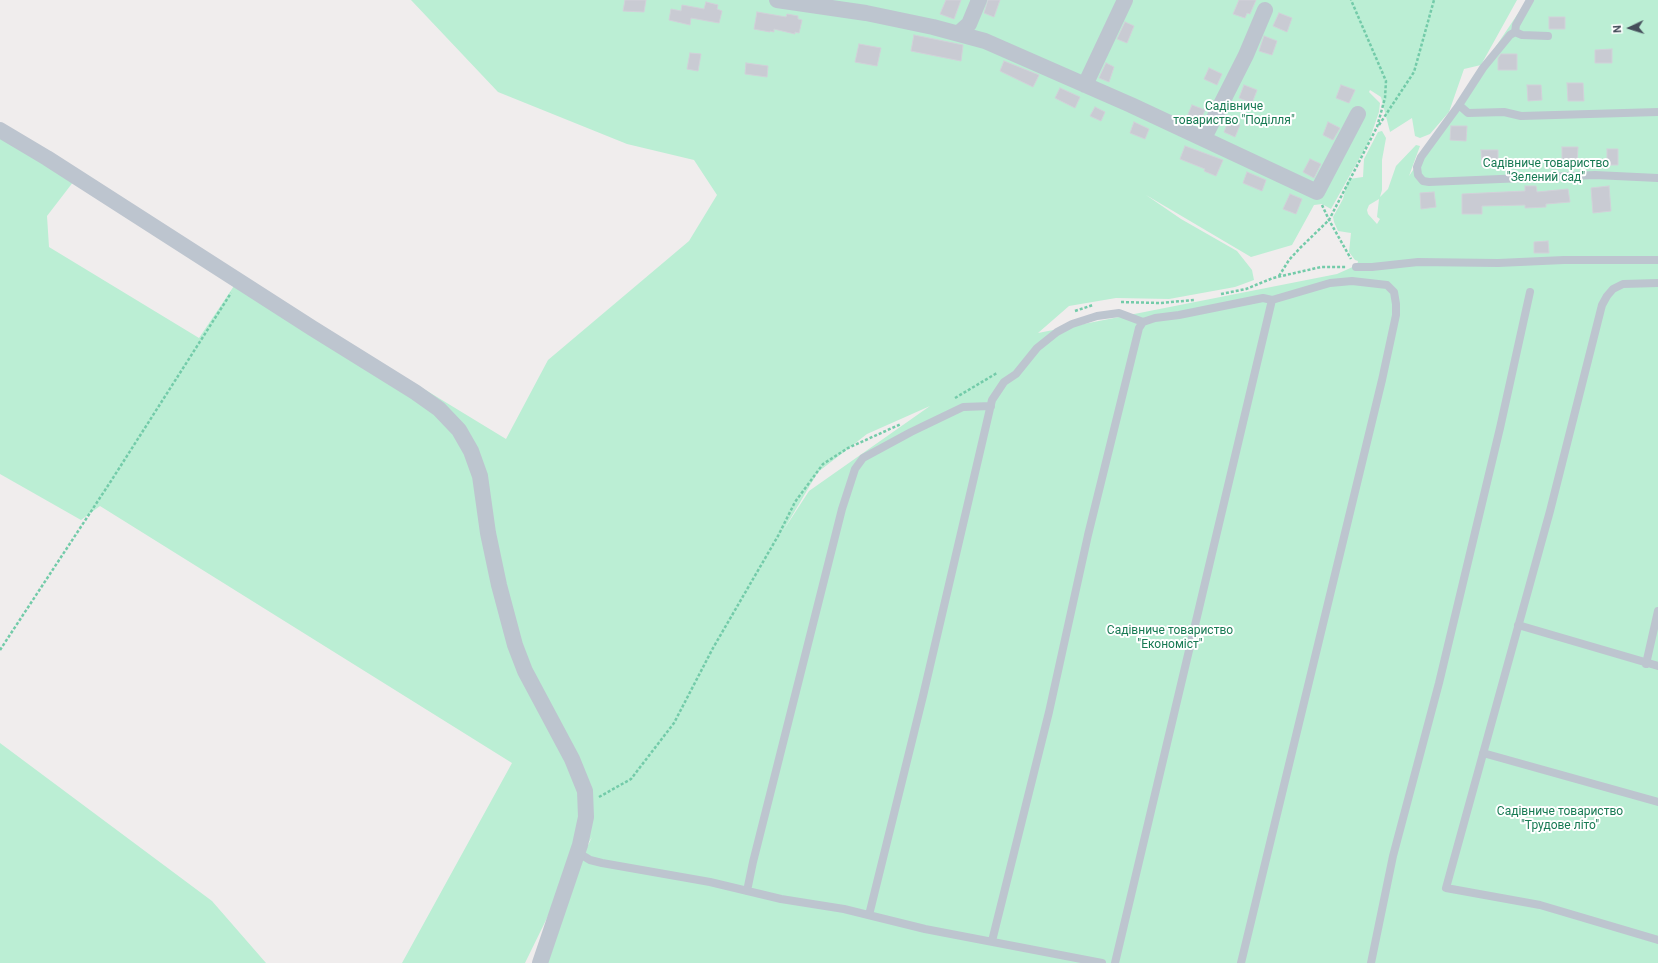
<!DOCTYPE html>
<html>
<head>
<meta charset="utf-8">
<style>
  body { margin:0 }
  #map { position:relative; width:1658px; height:963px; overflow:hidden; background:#f0eded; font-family:Roboto,sans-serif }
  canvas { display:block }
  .north { position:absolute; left:1610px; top:8px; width:40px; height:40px; -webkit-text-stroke:3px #fff; paint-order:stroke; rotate:266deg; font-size:11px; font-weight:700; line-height:16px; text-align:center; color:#454e5a }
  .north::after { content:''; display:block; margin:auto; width:14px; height:18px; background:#454e5a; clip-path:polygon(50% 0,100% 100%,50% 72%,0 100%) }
</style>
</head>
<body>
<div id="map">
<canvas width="1658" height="963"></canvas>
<div class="north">N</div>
</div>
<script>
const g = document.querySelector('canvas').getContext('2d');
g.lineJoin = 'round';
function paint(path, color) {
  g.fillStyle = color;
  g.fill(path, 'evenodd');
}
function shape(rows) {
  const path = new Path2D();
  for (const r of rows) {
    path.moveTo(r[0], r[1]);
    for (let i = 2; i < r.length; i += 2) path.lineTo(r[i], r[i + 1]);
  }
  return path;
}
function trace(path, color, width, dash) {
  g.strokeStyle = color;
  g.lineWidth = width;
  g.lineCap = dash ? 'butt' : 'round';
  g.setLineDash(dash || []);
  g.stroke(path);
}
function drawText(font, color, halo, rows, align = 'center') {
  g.font = font + ' Roboto,sans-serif';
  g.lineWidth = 4;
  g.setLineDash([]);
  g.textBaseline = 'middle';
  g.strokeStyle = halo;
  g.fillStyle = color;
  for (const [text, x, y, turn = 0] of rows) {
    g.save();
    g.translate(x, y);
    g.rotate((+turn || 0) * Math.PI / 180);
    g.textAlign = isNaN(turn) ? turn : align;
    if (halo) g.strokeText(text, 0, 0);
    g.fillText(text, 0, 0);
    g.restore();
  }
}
paint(shape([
  [411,0,1517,0,1481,65,1464,69,1449,112,1430,134,1420,138,1415,136,1412,118,1390,132,1381,97,1370,90,1369,92,1380,103,1379,112,1369,141,1331,209,1322,204,1314,205,1292,245,1251,257,1146,195,1181,219,1237,251,1252,270,1254,280,1235,287,1169,299,1116,298,1069,306,1038,333,1337,274,1357,265,1358,261,1355,260,1349,252,1351,233,1338,231,1334,222,1333,217,1343,199,1347,183,1349,179,1363,177,1364,159,1378,132,1382,131,1386,138,1382,160,1382,190,1380,197,1388,189,1396,166,1416,145,1420,146,1409,176,1527,0,1658,0,1658,963,538,963,564,894,592,837,570,871,525,963,402,963,512,763,100,506,81,520,0,474,0,131,77,177,47,216,49,247,199,338,240,277,506,439,548,360,689,241,717,195,694,160,627,144,498,92],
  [1379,199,1377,217,1380,219,1377,224,1368,214,1367,210,1369,205],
  [930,406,809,491,783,531,818,472,867,434],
  [0,743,212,901,266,963,0,963]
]), '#bbeed4');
const building = shape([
  [625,0,646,0,644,12,623,11,625,0],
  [946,0,961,0,954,19,940,14,946,0],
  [988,0,1000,0,994,17,984,13,988,0],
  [1239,0,1256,0,1250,14,1247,13,1245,18,1233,14,1239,0],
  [706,2,718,5,717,9,722,11,719,23,691,18,690,25,669,20,671,9,681,11,682,5,704,9,706,2],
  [757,12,786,17,787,14,798,16,798,19,802,20,799,33,795,32,795,34,774,29,774,32,770,31,770,32,754,29,757,12],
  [1279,13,1292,18,1287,32,1273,26,1279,13],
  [1549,17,1565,17,1565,29,1549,29,1549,17],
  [1125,22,1134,26,1127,43,1117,39,1125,22],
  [914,35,963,45,961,61,911,51,914,35],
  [1264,36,1277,41,1272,55,1259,51,1264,36],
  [859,44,881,48,877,66,855,62,859,44],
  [1612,49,1612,63,1595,63,1595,50,1612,49],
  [690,53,701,54,698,71,687,69,690,53],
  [1501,54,1517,54,1517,70,1498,70,1498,58,1501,54],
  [1004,61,1039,75,1033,87,1000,71,1004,61],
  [746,63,768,66,767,77,745,74,746,63],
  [1106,63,1114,67,1109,82,1099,78,1106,63],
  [1209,68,1222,74,1217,85,1204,79,1209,68],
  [1567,83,1583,83,1584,101,1568,101,1567,83],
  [1244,85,1257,90,1252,103,1239,98,1244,85],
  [1341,85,1355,90,1349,103,1336,98,1341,85],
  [1527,85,1541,85,1542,100,1528,101,1527,85],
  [1060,88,1080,97,1075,108,1055,98,1060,88],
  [1192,105,1205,110,1199,123,1187,117,1192,105],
  [1095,107,1105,112,1101,121,1090,116,1095,107],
  [1229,120,1240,125,1235,137,1224,132,1229,120],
  [1134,122,1149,129,1145,139,1130,133,1134,122],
  [1328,122,1340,128,1333,140,1323,135,1328,122],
  [1451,126,1467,126,1466,141,1450,140,1451,126],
  [1185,146,1223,160,1216,176,1204,171,1205,169,1180,159,1185,146],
  [1562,147,1578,147,1577,162,1562,161,1562,147],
  [1607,149,1618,149,1618,165,1607,165,1607,149],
  [1481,150,1498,150,1498,167,1482,167,1481,150],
  [1310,159,1321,164,1314,178,1303,172,1310,159],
  [1247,172,1266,180,1262,191,1243,183,1247,172],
  [1525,186,1536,186,1537,192,1568,189,1570,202,1546,204,1546,207,1525,208,1525,205,1482,206,1482,214,1462,214,1462,194,1525,191,1525,186],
  [1609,186,1611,211,1593,213,1591,188,1609,186],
  [1434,192,1436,207,1421,209,1420,193,1434,192],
  [1290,194,1302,199,1296,214,1283,209,1290,194],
  [1548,241,1549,253,1534,253,1534,242,1548,241]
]);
paint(building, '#c9cbd3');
trace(building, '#d1d2d9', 1);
trace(shape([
  [1379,125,1414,72,1434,0],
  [1322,205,1329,220,1351,259],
  [1279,276,1289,260,1300,248,1329,220,1377,127,1385,98,1386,81,1351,0],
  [1221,294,1246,289,1273,278,1321,267,1346,267],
  [1121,302,1160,303,1194,300],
  [1075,311,1093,305],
  [955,398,997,373],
  [0,650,111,481,231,293],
  [599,797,631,779,674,723,713,648,778,536,795,502,823,464,848,448,901,424]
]), '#73cba9', 2.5, [3, 2]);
trace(shape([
  [1515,32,1510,35,1483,68,1459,105,1421,157,1417,167,1418,175,1423,181,1429,182,1595,175,1658,178],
  [1515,32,1516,25,1530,0],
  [1515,32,1522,35,1548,36],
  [1459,105,1468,113,1504,112,1521,116,1658,112],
  [1356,267,1372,267,1418,262,1498,263,1564,260,1658,260],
  [1658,283,1623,284,1613,289,1607,296,1602,305,1550,511,1446,888,1540,905,1658,940],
  [1518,625,1658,666],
  [1646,664,1658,611],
  [1483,753,1658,802],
  [577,852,590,860,602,863,710,882,781,899,844,909,925,929,1102,963],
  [747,891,753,862,842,509,855,469,863,458,911,432,963,407,991,406],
  [869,915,923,696,992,400,1004,382,1016,374,1037,348,1057,332,1072,324,1097,316,1119,313,1143,322],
  [992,941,1049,712,1088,535,1139,328,1143,322,1155,318,1179,315,1263,298,1272,300,1330,283,1352,281,1387,285,1394,292,1396,304,1396,315,1382,380,1241,963],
  [1115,963,1272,300],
  [1371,963,1393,856,1439,683,1500,428,1530,292]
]), '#bdc5cf', 8);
trace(shape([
  [777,0,866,13,933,27,985,41,1131,105,1317,192,1358,114],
  [959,33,969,24,979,0],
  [1085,85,1125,0],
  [0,130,47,158,312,328,415,392,439,409,459,430,471,451,480,476,488,533,499,585,515,645,525,671,572,759,585,791,586,817,580,845,540,963],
  [1204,138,1246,55,1265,10]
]), '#bdc5cf', 16);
drawText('12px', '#177a53', '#fff', [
  ["Садівниче",1234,107],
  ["товариство \"Поділля\"",1234,121],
  ["Садівниче товариство",1546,164],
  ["\"Зелений сад\"",1546,178],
  ["Садівниче товариство",1170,631],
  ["\"Економіст\"",1170,645],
  ["Садівниче товариство",1560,812],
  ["\"Трудове літо\"",1560,826]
]);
</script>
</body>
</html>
